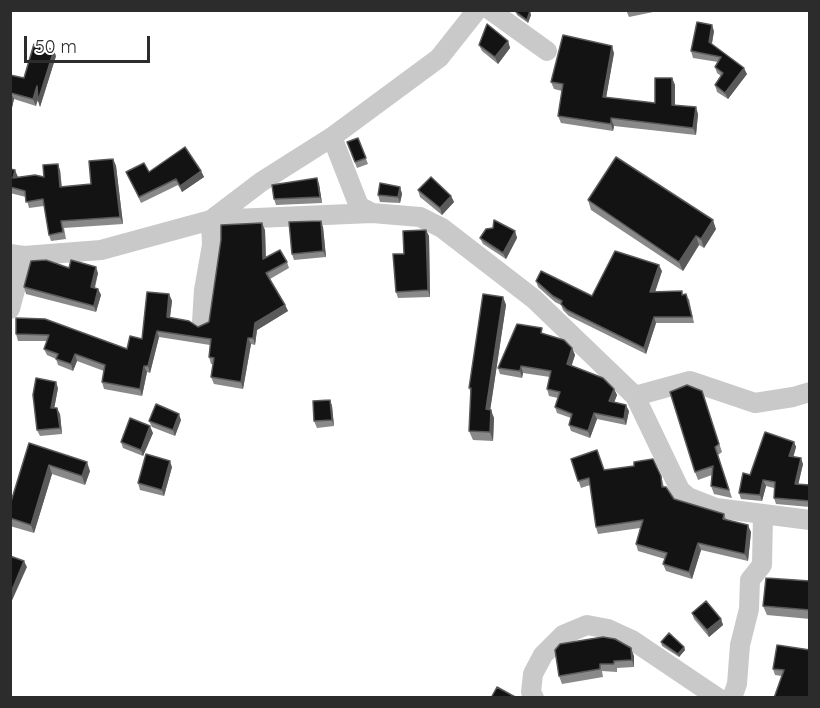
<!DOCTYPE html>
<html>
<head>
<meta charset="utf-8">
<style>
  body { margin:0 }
  #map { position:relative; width:820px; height:708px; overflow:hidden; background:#fff; font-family:Quicksand,sans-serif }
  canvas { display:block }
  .frame { position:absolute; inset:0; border:12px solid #2c2c2c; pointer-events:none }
  .scale { position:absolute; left:24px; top:36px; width:126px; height:27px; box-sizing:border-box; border:3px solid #2c2c2c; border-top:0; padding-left:8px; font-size:18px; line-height:21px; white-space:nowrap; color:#2c2c2c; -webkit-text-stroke:4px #fff; paint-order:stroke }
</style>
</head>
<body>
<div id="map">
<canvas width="820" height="708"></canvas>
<div class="frame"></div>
<div class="scale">50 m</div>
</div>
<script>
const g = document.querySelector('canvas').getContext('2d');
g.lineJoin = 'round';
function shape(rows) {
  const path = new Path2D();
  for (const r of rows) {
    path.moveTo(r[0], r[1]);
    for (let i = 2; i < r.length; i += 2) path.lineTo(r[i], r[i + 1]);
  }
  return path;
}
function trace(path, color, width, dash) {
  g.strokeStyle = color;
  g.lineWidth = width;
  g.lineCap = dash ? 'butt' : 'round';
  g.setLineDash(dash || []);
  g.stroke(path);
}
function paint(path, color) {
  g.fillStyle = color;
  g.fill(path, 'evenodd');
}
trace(shape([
  [490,10,547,51],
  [332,137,359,206,372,213,420,217,442,228,534,299,635,396,680,490,688,497,716,508,810,520],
  [10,254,24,256,101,250,211,220,261,182,332,137,439,58,477,10],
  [10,309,24,256],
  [202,322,204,290,212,245,211,220,372,213],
  [635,396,690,381,755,403,793,397,810,392],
  [534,698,531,692,533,674,543,655,563,635,587,625,608,629,632,640,718,698],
  [732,698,737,684,740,645,749,609,750,580,762,565,763,515]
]), '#c9c9c9', 20);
paint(shape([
  [626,10,663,10,629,17],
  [516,12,531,15,528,23,517,15],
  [714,31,712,44,747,74,728,99,717,92,715,85,721,76,717,73,715,67,718,62,693,58,691,51],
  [508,41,510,48,498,64,482,51,479,45],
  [614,53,606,97,655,103,672,78,675,85,675,105,698,114,696,135,614,126,613,131,561,123,558,116,562,91,554,89,551,82],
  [56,56,40,107,38,97,36,106,14,99,11,112,10,112,10,75,24,78],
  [358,138,368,164,357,168,347,142],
  [113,159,116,166,123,224,64,228,66,239,51,241,49,235,44,206,29,208,26,197,10,193,10,169,18,177,44,177,60,170,62,187,91,184],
  [201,171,204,177,182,192,178,185,141,203,126,172],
  [319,184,322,203,276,205,274,199],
  [400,187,402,194,400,203,380,202,378,195],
  [418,190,451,196,454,202,442,215,420,197],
  [588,200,716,229,704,248,699,245,683,271,591,210],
  [323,227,326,257,294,260,292,254],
  [265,230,266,258,287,262,289,268,270,279,285,305,288,311,257,330,255,345,251,344,243,389,214,384,211,377,213,364,211,364,209,357,210,345,159,337,150,373,147,372,142,396,104,389,102,382,104,371,77,361,73,371,58,365,56,359,47,355,44,349,47,341,18,341,16,334,16,318,127,349,142,339,169,294,172,301,170,318,198,327,209,322],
  [426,230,429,236,430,297,398,298,396,292,404,254],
  [515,231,517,238,506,259,483,244,480,238],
  [69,268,98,273,95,288,98,289,101,295,96,312,26,294,24,287],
  [662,271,655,292,683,294,689,299,694,323,656,323,646,354,569,316,563,310,561,305,555,302,538,287,536,281,592,296],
  [503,297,506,305,490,410,494,418,493,441,473,440,469,431,471,393,469,388],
  [544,334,572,348,575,355,571,366,614,389,617,395,614,402,629,411,626,425,597,419,590,438,571,431,569,425,571,418,557,413,555,407,558,398,549,396,547,389,550,377,523,373,522,378,500,374,498,368],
  [58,388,54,408,60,414,62,434,40,436,37,430],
  [702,391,722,452,718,455,732,498,714,494,711,486,712,475,698,480,695,472],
  [330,400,332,406,334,426,317,428,314,421],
  [181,420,175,436,152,427,149,421],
  [153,433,143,456,123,448,121,442],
  [794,442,796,447,793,457,803,464,798,484,810,485,810,507,776,504,774,498,774,488,766,486,762,501,741,499,739,493,750,475],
  [29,443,90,471,85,485,52,474,34,533,10,526,10,505],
  [571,459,604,470,661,476,664,487,674,499,724,514,726,519,751,532,748,561,701,550,692,579,666,571,663,564,665,559,638,551,636,544,640,528,598,534,596,527,590,485,581,488],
  [172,467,164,496,140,490,138,483],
  [810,581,810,619,767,615,763,606],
  [692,613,721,619,723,625,709,637,694,619],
  [661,642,684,647,685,650,679,657,662,646],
  [555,650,634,656,634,667,617,668,617,672,602,671,603,677,562,684,559,676],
  [810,650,782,676,775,675,773,669]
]), '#898989');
paint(shape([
  [530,11,531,15,528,23,527,20],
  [712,25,714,31,711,48,709,42],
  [508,41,510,48,498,64,495,57],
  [612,46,614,53,605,104,603,97],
  [54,50,56,56,40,107,38,101],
  [744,68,747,74,728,99,725,93],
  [672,78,675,85,675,112,672,105],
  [37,86,39,93,36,106,33,99],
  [11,93,14,99,11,112,10,97],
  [696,107,698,114,696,135,693,128],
  [611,118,614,126,613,131,611,124],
  [113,159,116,166,123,224,120,217],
  [58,164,60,170,62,194,60,187],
  [15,170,18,177,16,185,13,178],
  [201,171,204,177,182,192,180,186],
  [317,178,319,184,322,203,320,197],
  [400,187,402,194,400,203,398,197],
  [451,196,454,202,442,215,440,208],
  [713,220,716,229,704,248,701,239],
  [321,221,323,227,326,257,323,251],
  [262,223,265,230,266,266,263,259],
  [426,230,429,236,430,297,428,290],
  [515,231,517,238,506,259,503,253],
  [696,236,699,245,683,271,679,262],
  [659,265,662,271,653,298,650,292],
  [96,267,98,273,93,293,91,287],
  [98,289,101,295,96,312,94,306],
  [169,294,172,301,169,324,167,317],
  [503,297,506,305,489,418,486,409],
  [285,305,288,311,257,330,255,345,253,338,255,323],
  [654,317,656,323,646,354,644,348],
  [157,331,159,337,150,373,148,366],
  [248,338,251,344,243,389,241,382],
  [572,348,575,355,570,371,567,364],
  [75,354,77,361,73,371,71,364],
  [144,366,147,372,142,396,140,389],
  [521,366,523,373,522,378,520,371],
  [56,382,58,388,53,415,51,408],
  [614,389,617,395,612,408,609,401],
  [330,400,332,406,334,426,332,420],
  [626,405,629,411,626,425,624,419],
  [57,408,60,414,62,434,60,428],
  [491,410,494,418,493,441,490,432],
  [594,413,597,419,590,438,588,431],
  [179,414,181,420,175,436,173,430],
  [150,426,153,433,143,456,141,450],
  [794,442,796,447,792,462,789,456],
  [801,458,803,464,797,490,795,484],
  [170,461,172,467,164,496,162,490],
  [87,462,90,471,85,485,82,476],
  [49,465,52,474,34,533,31,525],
  [763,480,766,486,762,501,760,495],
  [748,525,751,532,748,561,745,554],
  [698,543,701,550,692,579,689,572],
  [24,561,27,567,10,605,10,595],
  [721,619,723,625,709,637,707,630],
  [684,647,685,650,679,657,678,654],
  [631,648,634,656,634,667,632,660]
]), '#5a5a5a');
const building = shape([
  [516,10,530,11,527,20,516,12,516,10],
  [697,22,712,25,709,42,744,68,725,93,715,85,723,73,715,67,721,57,691,51,697,22],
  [487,24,508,41,495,57,479,45,487,24],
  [563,35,612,46,603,97,655,103,655,78,672,78,672,105,696,107,693,128,611,118,611,124,558,116,563,84,551,82,563,35],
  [34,44,54,50,38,101,37,86,33,99,11,93,10,97,10,75,24,78,34,44],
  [358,138,366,158,355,162,347,142,358,138],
  [185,147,201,171,180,186,176,179,139,197,126,172,144,163,149,172,185,147],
  [616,157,713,220,701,239,696,236,679,262,588,200,616,157],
  [113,159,120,217,61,221,63,232,49,235,43,199,26,202,25,191,10,187,10,169,15,170,13,178,35,175,44,177,43,165,58,164,60,187,91,184,89,161,113,159],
  [431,177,451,196,440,208,418,190,431,177],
  [317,178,320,197,274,199,272,185,317,178],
  [380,183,400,187,398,197,378,195,380,183],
  [494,220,515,231,503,253,480,238,486,229,493,228,494,220],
  [321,221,323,251,292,254,289,222,321,221],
  [262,223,263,259,280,250,287,262,266,273,285,305,255,323,253,338,248,338,241,382,211,377,214,358,209,357,211,339,157,331,148,366,144,366,140,389,102,382,105,365,75,354,71,364,56,359,58,354,44,349,49,335,16,334,16,318,45,319,127,349,130,336,142,339,147,292,169,294,167,317,189,321,198,327,209,322,221,240,221,225,262,223],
  [426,230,428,290,396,292,393,254,404,254,403,231,426,230],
  [615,251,659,265,650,292,682,291,682,295,686,294,692,317,654,317,644,348,567,310,561,304,562,301,553,296,536,281,541,271,592,296,615,251],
  [46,260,69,268,71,260,96,267,91,287,98,289,94,306,24,287,31,261,46,260],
  [483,294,503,297,486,409,491,410,490,432,469,431,471,388,469,388,483,294],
  [517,324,542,328,541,333,564,340,572,348,567,364,603,378,614,389,609,401,626,405,624,419,594,413,588,431,569,425,572,414,555,407,560,392,547,389,551,371,521,366,520,371,498,368,517,324],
  [36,378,56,382,51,408,57,408,60,428,37,430,33,395,36,378],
  [687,385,702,391,719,444,715,447,729,490,711,486,713,466,695,472,670,392,687,385],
  [330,400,332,420,314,421,313,401,330,400],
  [156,404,179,414,173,430,149,421,156,404],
  [130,418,150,426,141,450,121,442,130,418],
  [765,432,794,442,789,456,801,458,795,484,810,485,810,501,774,498,775,482,763,480,760,495,739,493,743,473,750,475,765,432],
  [29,443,87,462,82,476,49,465,31,525,10,518,10,505,29,443],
  [597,450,604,470,634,466,634,462,653,459,661,476,662,487,666,487,674,499,724,514,723,519,748,525,745,554,698,543,689,572,663,564,667,553,636,544,643,520,596,527,589,478,578,481,571,459,597,450],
  [146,454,170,461,162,490,138,483,146,454],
  [10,556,24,561,10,595,10,556],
  [766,578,810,581,810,610,763,606,766,578],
  [706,601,721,619,707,630,692,613,706,601],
  [669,633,684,647,678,654,661,642,669,633],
  [603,637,615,639,631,648,632,660,614,661,614,664,600,664,600,669,559,676,555,650,560,644,603,637],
  [777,645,810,650,810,698,774,698,784,670,773,669,777,645],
  [497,687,517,698,491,698,497,687]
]);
paint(building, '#131313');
trace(building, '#5a5a5a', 1.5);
</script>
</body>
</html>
